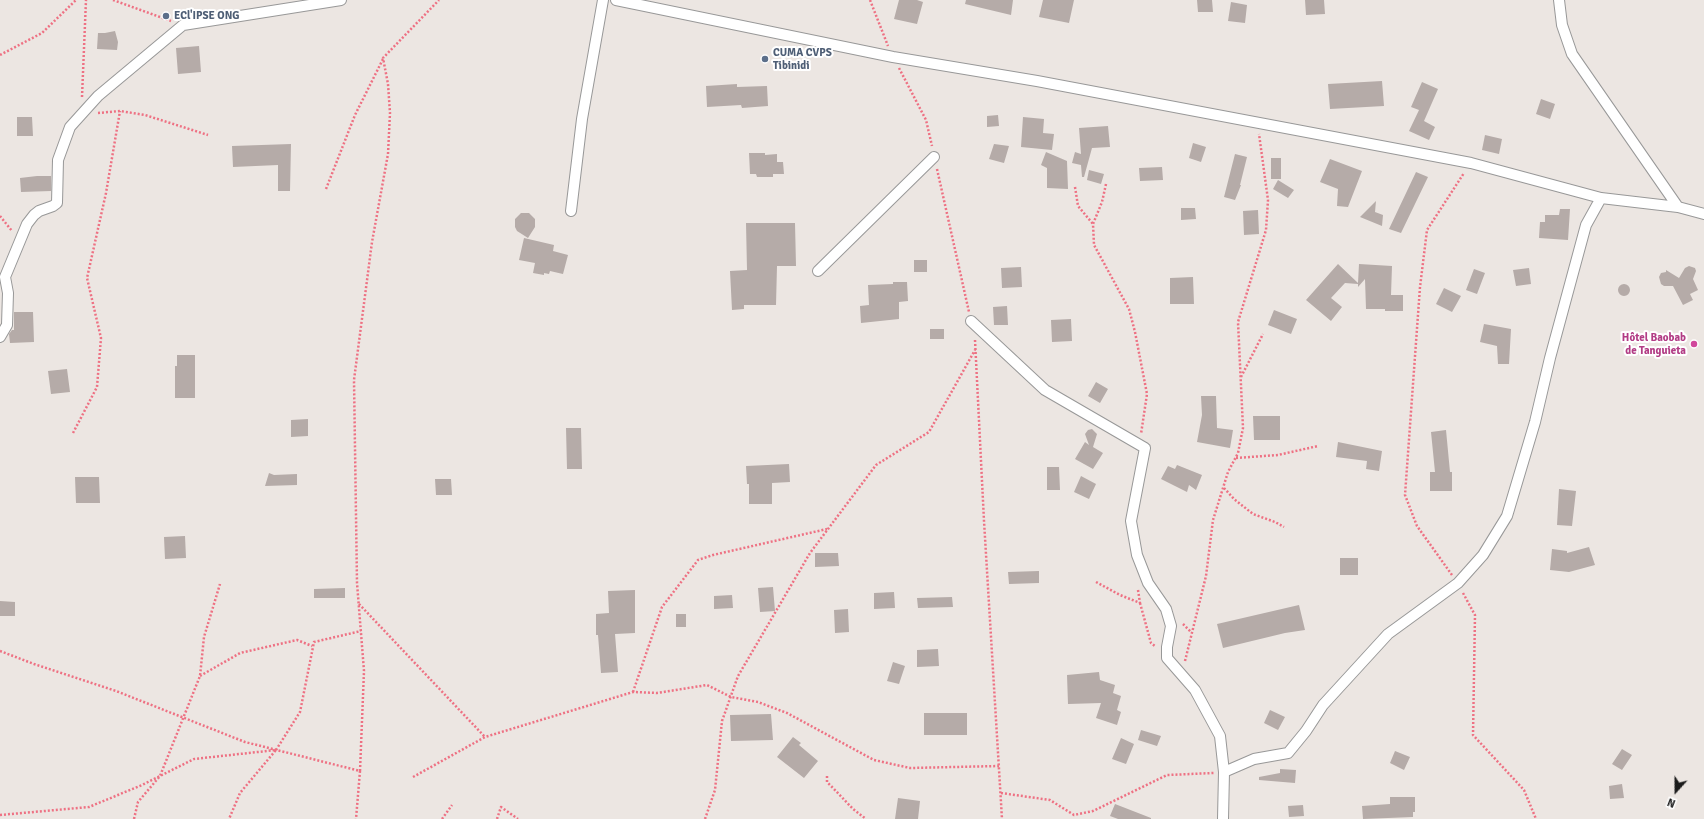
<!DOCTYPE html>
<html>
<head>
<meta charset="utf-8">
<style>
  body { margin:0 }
  #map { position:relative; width:1704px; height:819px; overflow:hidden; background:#ece6e2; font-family:Signika,sans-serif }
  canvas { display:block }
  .north { position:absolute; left:1656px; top:771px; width:40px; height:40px; -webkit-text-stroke:3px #fff; paint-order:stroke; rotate:201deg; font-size:11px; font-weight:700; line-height:16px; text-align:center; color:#1b1b1b }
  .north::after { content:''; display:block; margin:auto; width:14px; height:18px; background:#1b1b1b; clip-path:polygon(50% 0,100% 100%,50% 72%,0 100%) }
</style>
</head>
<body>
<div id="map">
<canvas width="1704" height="819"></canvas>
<div class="north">N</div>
</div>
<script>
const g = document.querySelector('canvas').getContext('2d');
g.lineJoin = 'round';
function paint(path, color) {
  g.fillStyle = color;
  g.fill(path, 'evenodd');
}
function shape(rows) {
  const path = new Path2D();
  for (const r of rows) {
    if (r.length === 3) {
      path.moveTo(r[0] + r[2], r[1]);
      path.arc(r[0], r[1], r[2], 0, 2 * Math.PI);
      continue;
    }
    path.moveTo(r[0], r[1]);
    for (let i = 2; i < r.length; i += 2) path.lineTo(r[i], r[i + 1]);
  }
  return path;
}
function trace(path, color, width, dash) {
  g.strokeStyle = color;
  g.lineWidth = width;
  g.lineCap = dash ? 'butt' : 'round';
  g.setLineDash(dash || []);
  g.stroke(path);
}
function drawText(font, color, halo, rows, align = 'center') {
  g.font = font + ' Signika,sans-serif';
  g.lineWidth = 4;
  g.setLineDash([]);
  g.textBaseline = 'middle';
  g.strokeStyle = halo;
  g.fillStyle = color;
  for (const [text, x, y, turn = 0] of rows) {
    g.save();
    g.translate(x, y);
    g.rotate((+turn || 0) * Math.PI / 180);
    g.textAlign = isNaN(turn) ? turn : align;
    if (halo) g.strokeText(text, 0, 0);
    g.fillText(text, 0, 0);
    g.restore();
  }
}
paint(shape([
  [899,0,917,0,923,2,917,24,894,19],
  [966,0,1013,0,1011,15,965,4],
  [1043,0,1074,0,1069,23,1039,17],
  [1197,0,1212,0,1213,12,1198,12],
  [1305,0,1324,0,1325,14,1306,15],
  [1231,2,1247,5,1245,23,1228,21],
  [115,31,118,42,117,50,97,49,98,33,105,33],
  [199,46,201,72,178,74,176,48],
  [1382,81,1384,106,1330,109,1328,84],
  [1422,82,1438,89,1424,121,1435,127,1429,140,1409,131,1419,110,1411,107],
  [737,84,737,87,767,86,768,106,742,108,741,105,707,107,706,86],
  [1541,99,1555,104,1550,119,1536,114],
  [998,115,999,126,987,127,987,116],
  [17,117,32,117,33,136,17,136],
  [1023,117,1044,119,1043,133,1054,134,1052,150,1021,147],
  [1108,126,1110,147,1092,148,1084,177,1082,177,1081,165,1072,163,1075,152,1081,154,1079,128],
  [1485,135,1502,139,1499,154,1482,150],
  [1193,143,1206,147,1201,162,1189,158],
  [291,144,290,191,278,191,278,165,233,167,232,146],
  [994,144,1009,146,1004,163,989,159],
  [1046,152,1067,161,1068,189,1047,188,1047,168,1041,165],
  [749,153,765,153,765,155,777,154,777,162,783,162,784,174,773,174,773,177,757,177,756,174,750,174],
  [1235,154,1247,157,1240,185,1241,185,1235,200,1224,197],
  [1271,158,1281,158,1281,179,1271,179],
  [1330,159,1362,171,1348,207,1337,206,1338,189,1320,182],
  [1162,167,1163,180,1140,181,1139,168],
  [1089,170,1104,174,1101,184,1087,180],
  [1416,172,1428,177,1401,233,1389,229],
  [37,176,51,176,51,191,21,192,20,178],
  [1278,180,1294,190,1288,198,1273,189],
  [1376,201,1375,212,1383,215,1382,226,1360,217],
  [1181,208,1195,208,1196,219,1181,220],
  [1560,209,1570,209,1568,240,1539,238,1540,222,1545,222,1545,215,1559,215],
  [1258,210,1259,234,1244,235,1243,211],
  [521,213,529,213,535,219,535,227,528,238,517,231,515,227,515,219],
  [746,223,795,223,796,266,777,266,776,305,744,305,744,309,732,310,730,271,747,270],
  [524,238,554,245,553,251,568,255,563,274,550,271,549,274,544,273,544,275,533,273,535,263,519,260],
  [914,260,927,260,927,272,914,272],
  [1338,264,1358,283,1359,264,1392,266,1391,295,1403,295,1403,311,1385,311,1385,309,1366,309,1365,279,1358,287,1358,284,1345,283,1331,298,1342,307,1331,321,1306,300],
  [1689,266,1695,268,1696,271,1693,279,1698,290,1690,294,1693,300,1683,305,1673,286,1664,286,1661,284,1659,277,1661,273,1666,272,1666,270,1679,278,1685,268],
  [1021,267,1022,287,1002,288,1001,268],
  [1529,268,1531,284,1516,286,1513,270],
  [1474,269,1485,273,1477,294,1466,290],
  [1193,277,1194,304,1170,304,1170,278],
  [893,282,907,282,908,301,899,302,899,319,861,323,860,306,869,305,868,285,893,284],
  [1624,290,6],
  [1444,288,1461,296,1452,312,1436,304],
  [1007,306,1008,325,994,325,993,307],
  [1274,310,1297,319,1291,334,1268,325],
  [14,312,33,312,34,342,10,343,9,334,12,330,14,330],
  [1071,319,1072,341,1052,342,1051,320],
  [1484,324,1511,329,1509,364,1498,364,1497,346,1480,342],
  [930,329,944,329,944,339,930,339],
  [177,355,195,355,195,398,175,398,175,366,177,366],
  [67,369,70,392,51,394,48,371],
  [1096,382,1108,389,1100,403,1088,396],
  [1201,396,1216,396,1217,428,1233,430,1230,448,1197,442,1202,415],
  [1253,416,1280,416,1280,440,1254,440],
  [308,419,308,436,291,437,291,420],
  [566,428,581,428,582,469,567,469],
  [1092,429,1097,434,1093,447,1103,453,1093,469,1075,459,1085,442,1089,445,1085,434,1088,430],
  [1446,430,1450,472,1452,472,1452,491,1430,491,1430,472,1435,472,1431,432],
  [1338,442,1382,451,1379,471,1366,469,1367,461,1336,457],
  [789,464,790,482,772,483,772,504,749,504,749,484,747,484,746,466],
  [1177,465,1202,475,1196,490,1189,485,1187,492,1161,479,1168,466,1175,469],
  [1047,467,1059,467,1060,490,1047,490],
  [269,473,274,475,297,474,297,485,265,486],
  [1081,476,1096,484,1089,499,1074,492],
  [75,477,99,477,100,503,76,503],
  [435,479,451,479,452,495,436,495],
  [1559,489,1576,491,1572,526,1557,525],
  [185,536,186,558,165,559,164,537],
  [1589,547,1595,565,1569,572,1550,570,1552,549,1567,551,1567,553],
  [815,553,838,553,839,566,815,567],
  [1340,558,1358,558,1358,575,1340,575],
  [1039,571,1039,583,1009,584,1008,572],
  [773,587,775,611,760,612,758,588],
  [345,588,345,598,314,598,314,589],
  [635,590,635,633,615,634,618,672,601,673,598,635,596,635,596,614,609,613,608,591],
  [894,592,895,608,874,609,874,593],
  [732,595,733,608,714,609,714,596],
  [952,597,953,607,918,608,917,598],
  [0,601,15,602,15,616,0,616],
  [1299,605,1305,630,1285,633,1223,648,1217,624],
  [848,609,849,632,835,633,834,610],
  [676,614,686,614,686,627,676,627],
  [938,649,939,666,917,667,917,650],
  [893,662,905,666,899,684,887,681],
  [1099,672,1100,680,1115,685,1113,693,1121,696,1117,710,1121,712,1117,725,1096,718,1101,703,1068,704,1067,675],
  [1270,710,1285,717,1278,730,1264,723],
  [924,713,967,713,967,735,924,735],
  [771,714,773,740,731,741,730,715],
  [1141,730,1161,736,1157,746,1138,740],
  [793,737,801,743,799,745,818,761,804,778,777,757],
  [1121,738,1134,744,1126,764,1112,759],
  [1622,749,1632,755,1622,770,1612,764],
  [1395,751,1410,757,1404,770,1390,763],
  [1280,769,1296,770,1295,783,1259,780,1259,777,1280,773],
  [1622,784,1624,798,1610,799,1609,786],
  [1390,797,1415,797,1415,812,1413,812,1413,817,1363,819,1362,806,1390,804],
  [898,798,920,801,918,819,895,819],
  [1115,804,1151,818,1151,819,1118,819,1110,816],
  [1303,805,1304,816,1289,817,1288,806]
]), '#b5aba8');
const minor = shape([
  [616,0,893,57,1037,81,1471,163,1601,198,1678,207,1704,214],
  [1559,0,1562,25,1572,54,1678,207],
  [571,211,582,119,603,0],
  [818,271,934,157],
  [971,321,1045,390,1145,448,1131,521,1137,555,1148,583,1166,609,1171,626,1167,647,1167,658,1195,690,1220,736,1224,772,1223,819],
  [0,337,7,325,8,293,5,277,27,224,34,215,39,211,53,206,57,203,58,160,70,127,98,96,183,25,341,0],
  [1224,772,1254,759,1288,753,1306,731,1323,705,1388,634,1458,583,1483,555,1507,516,1535,422,1550,358,1586,225,1601,198]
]);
trace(minor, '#989898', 12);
trace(shape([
  [113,0,171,21],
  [870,0,888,46],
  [0,55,42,33,76,0],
  [899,68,926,120,932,146],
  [82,97,86,0],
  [98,113,120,111,145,115,208,135],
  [937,169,969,312],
  [1106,184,1102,202,1093,224,1094,245,1129,309,1135,332,1147,394,1141,434],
  [1075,187,1078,206,1093,224],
  [326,189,355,115,383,59],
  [0,216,12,231],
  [975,340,984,521,1002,819],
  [1241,377,1263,334],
  [73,433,97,387,101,338,87,278,106,193,120,111],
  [1236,458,1278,455,1318,446],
  [1224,488,1234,499,1253,514,1275,522,1284,527],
  [1452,575,1417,526,1405,495,1420,287,1427,230,1464,173],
  [1096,582,1120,595,1140,603,1138,590],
  [1463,593,1475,615,1473,735,1524,790,1536,819],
  [1140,603,1151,643,1156,647],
  [359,604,485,737],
  [1183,624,1191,632],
  [0,651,34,664,116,691,245,742,360,771,356,819],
  [1185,661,1206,576,1213,520,1228,472,1238,453,1243,428,1238,322,1266,230,1268,200,1259,134],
  [200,676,240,653,297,640,312,646],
  [633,692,662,607,698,560,713,555,827,529],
  [276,750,300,712,314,642,361,631],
  [360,771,364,671,357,583,354,380,372,242,388,154,390,113,388,84,383,58,439,0],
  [827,776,827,782,834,789,853,809,866,819],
  [413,777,485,737,633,692,657,693,707,685,731,697,758,702,787,713,874,760,910,768,999,766],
  [1001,793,1050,800,1074,815,1093,811,1167,775,1214,773],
  [0,815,89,807,142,785,194,759,276,750,240,793,229,819],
  [134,819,138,802,160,776,200,676,204,637,220,584],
  [442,819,452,805],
  [497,819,501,807,518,819],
  [705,819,715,790,722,721,738,676,810,553,876,465,929,432,975,350]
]), '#ee7183', 2.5, [2, 2]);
trace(minor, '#fff', 10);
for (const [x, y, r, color] of [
  [166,16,4,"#5c6f8a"],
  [765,59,4,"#5c6f8a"],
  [1694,344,4,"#d1479c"]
]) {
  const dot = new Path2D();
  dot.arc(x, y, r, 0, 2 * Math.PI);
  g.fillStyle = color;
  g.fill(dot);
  trace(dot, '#fff', 1.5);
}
drawText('bold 11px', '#4e5e75', '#fff', [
  ["ECl'IPSE ONG",174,16],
  ["CUMA CVPS",773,53],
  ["Tibinidi",773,66]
], 'left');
drawText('bold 11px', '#b23c85', '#fff', [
  ["Hôtel Baobab",1686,338],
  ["de Tanguieta",1686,351]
], 'right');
</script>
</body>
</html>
